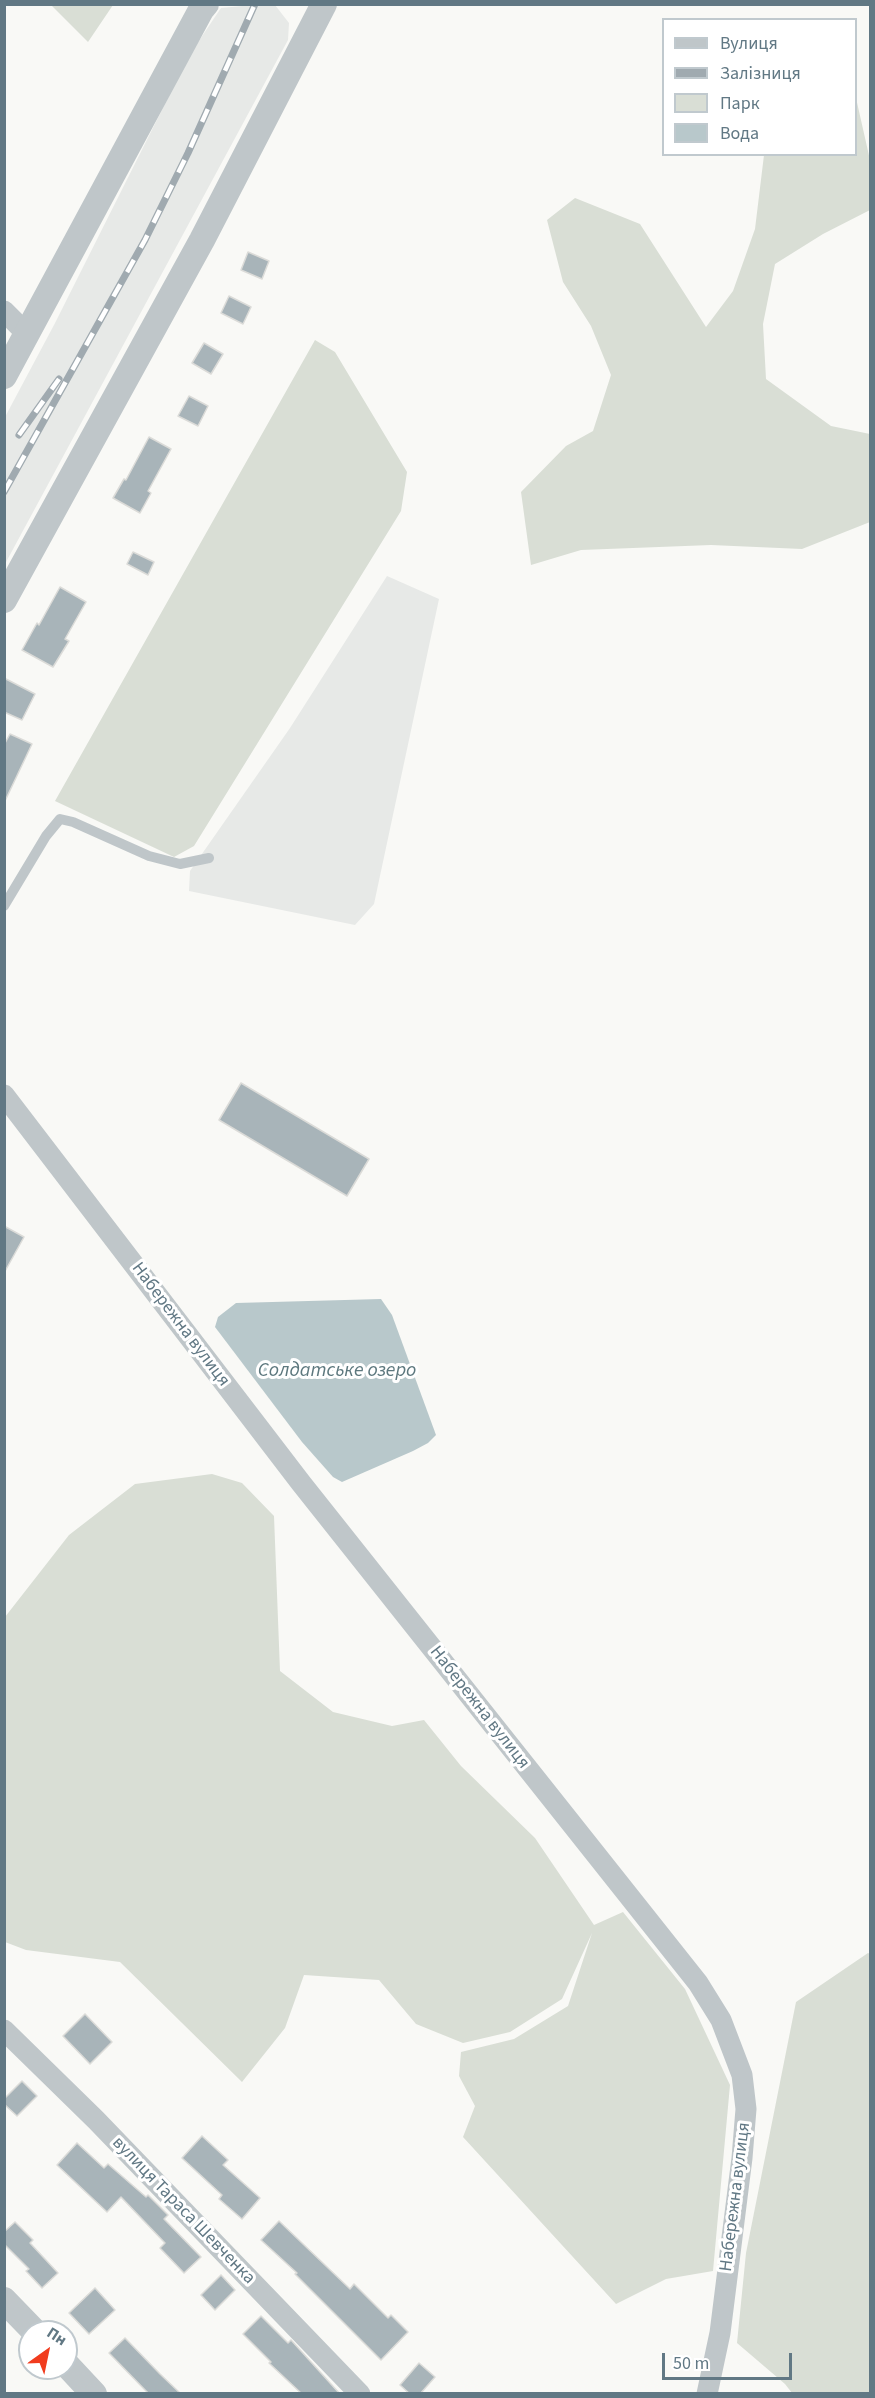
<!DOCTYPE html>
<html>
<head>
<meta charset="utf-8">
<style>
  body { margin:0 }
  #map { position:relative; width:875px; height:2398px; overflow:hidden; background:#f9f9f6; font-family:"Source Sans 3",sans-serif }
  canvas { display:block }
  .frame { position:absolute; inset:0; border:6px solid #617884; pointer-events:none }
  .legend { position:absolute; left:662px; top:18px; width:195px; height:138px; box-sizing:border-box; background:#fff; border:2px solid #c0c9ce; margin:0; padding:8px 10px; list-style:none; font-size:18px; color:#617884 }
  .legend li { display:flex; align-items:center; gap:12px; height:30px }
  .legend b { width:30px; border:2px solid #c0c9ce }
  .north { position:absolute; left:18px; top:2320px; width:60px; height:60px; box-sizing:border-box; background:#fff; border:2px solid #c0c9ce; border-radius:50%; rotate:33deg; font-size:16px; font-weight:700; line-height:24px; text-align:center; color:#617884 }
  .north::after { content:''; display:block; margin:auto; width:21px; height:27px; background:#f13c1e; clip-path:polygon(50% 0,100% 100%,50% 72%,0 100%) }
  .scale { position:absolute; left:662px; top:2353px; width:130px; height:27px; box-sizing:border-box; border:3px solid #617884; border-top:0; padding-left:8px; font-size:18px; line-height:21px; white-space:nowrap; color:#617884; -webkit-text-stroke:4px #fff; paint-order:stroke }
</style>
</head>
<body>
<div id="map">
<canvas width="875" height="2398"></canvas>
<div class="frame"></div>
<ul class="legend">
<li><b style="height:8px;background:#bfc6c9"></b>Вулиця</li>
<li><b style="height:8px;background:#a0aab0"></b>Залізниця</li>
<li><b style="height:16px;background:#d9ded5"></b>Парк</li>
<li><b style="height:16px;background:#b8c8cb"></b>Вода</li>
</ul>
<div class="north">Пн</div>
<div class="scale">50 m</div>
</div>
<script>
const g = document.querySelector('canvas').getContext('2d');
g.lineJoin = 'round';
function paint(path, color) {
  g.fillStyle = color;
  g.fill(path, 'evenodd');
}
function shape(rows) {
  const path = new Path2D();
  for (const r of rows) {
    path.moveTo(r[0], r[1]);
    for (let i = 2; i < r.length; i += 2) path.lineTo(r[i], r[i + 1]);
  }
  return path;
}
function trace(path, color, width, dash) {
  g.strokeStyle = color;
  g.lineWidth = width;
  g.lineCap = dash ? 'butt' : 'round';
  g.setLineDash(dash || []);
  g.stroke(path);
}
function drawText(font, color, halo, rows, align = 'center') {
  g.font = font + ' "Source Sans 3",sans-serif';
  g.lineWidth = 6;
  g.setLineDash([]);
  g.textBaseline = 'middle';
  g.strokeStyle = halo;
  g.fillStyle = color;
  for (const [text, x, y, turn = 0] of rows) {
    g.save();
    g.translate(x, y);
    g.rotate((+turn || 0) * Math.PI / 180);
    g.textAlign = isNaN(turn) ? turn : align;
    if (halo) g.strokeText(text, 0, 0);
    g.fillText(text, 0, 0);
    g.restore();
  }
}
paint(shape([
  [253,5,275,5,289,23,288,40,5,564,5,417,54,325,190,54,221,8],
  [387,576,439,599,374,904,355,925,189,891,190,871,290,728]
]), '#e7e9e7');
paint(shape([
  [51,5,113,5,88,42],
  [856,98,870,160,870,210,823,234,775,264,763,324,766,379,831,426,870,434,870,522,802,549,711,545,581,550,531,565,521,492,566,446,593,431,611,375,591,326,563,282,547,220,575,198,640,224,706,327,733,291,755,229,764,155,856,154],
  [315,340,335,352,407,472,401,511,194,846,174,857,55,801],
  [212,1474,242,1483,274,1516,280,1671,333,1712,392,1726,424,1720,461,1766,535,1838,594,1925,623,1912,685,1989,730,2085,713,2271,666,2279,616,2304,463,2137,475,2106,459,2076,461,2052,514,2039,568,2006,592,1933,562,1999,510,2032,463,2043,416,2024,379,1980,304,1975,285,2028,242,2082,120,1962,26,1950,5,1942,5,1617,69,1535,135,1484],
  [868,1953,870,1954,870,2393,792,2393,785,2384,737,2343,746,2253,796,2002]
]), '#d9ded5');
paint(shape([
  [381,1299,392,1315,436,1435,428,1443,413,1451,342,1482,333,1477,302,1442,215,1327,218,1317,236,1303]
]), '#b8c8cb');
const building = shape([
  [248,252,269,261,262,279,241,270,248,252],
  [229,296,251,307,243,324,221,313,229,296],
  [204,343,223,354,211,374,192,363,204,343],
  [189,396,208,406,198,426,178,416,189,396],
  [149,437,171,449,148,491,151,493,140,513,113,498,124,479,126,480,149,437],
  [133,552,154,562,148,575,127,564,133,552],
  [60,587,86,602,65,639,69,641,53,667,22,650,37,623,39,625,60,587],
  [4,678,35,694,22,720,4,712,4,678],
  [10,734,32,744,4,803,4,745,10,734],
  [241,1083,369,1159,347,1196,219,1120,241,1083],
  [4,1226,24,1237,4,1273,4,1226],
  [85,2014,112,2042,90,2064,63,2036,85,2014],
  [22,2081,37,2096,17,2116,4,2104,4,2099,22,2081],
  [202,2136,228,2160,223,2165,260,2198,242,2219,219,2199,222,2195,182,2158,202,2136],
  [77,2143,104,2168,108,2164,146,2197,148,2195,168,2215,164,2219,201,2257,184,2273,160,2248,165,2243,121,2197,107,2212,57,2165,77,2143],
  [279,2221,350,2289,354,2284,388,2318,391,2315,408,2332,381,2360,295,2274,297,2273,261,2240,279,2221],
  [15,2222,33,2240,30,2243,58,2273,42,2288,26,2271,29,2269,4,2244,4,2232,15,2222],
  [221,2275,235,2290,215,2310,201,2295,221,2275],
  [95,2288,115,2310,89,2334,69,2313,95,2288],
  [261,2316,288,2343,291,2340,340,2394,302,2394,269,2363,271,2362,243,2334,261,2316],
  [125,2338,160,2374,181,2394,149,2394,109,2353,125,2338],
  [419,2363,435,2377,420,2394,410,2394,400,2385,419,2363]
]);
paint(building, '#a8b4b9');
trace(building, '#dbdbd8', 1.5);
trace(shape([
  [4,906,46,836,60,819,73,822,149,856,180,864,209,858]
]), '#bfc6c9', 10);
trace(shape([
  [4,311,27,334],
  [4,1095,301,1483,698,1983,721,2020,742,2075,746,2109,742,2158,720,2333,707,2394],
  [4,2030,96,2120,360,2394]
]), '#bfc6c9', 21);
trace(shape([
  [4,376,201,10,206,4],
  [4,600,202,240,324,4],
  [4,2300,35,2332],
  [66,2364,94,2394]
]), '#bfc6c9', 26);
const rail = shape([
  [19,435,59,379],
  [4,492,145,240,188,153,255,4]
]);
trace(rail, '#a0aab0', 7);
trace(rail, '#fff', 4.5, [14]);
drawText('18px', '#617884', '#fff', [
  ["Набережна вулиця",180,1325,53],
  ["Набережна вулиця",479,1708,52],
  ["Набережна вулиця",736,2197,-83],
  ["вулиця Тараса Шевченка",183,2211,46]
]);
drawText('italic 20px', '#5d787e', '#fff', [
  ["Солдатське озеро",337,1372]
]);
</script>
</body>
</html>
